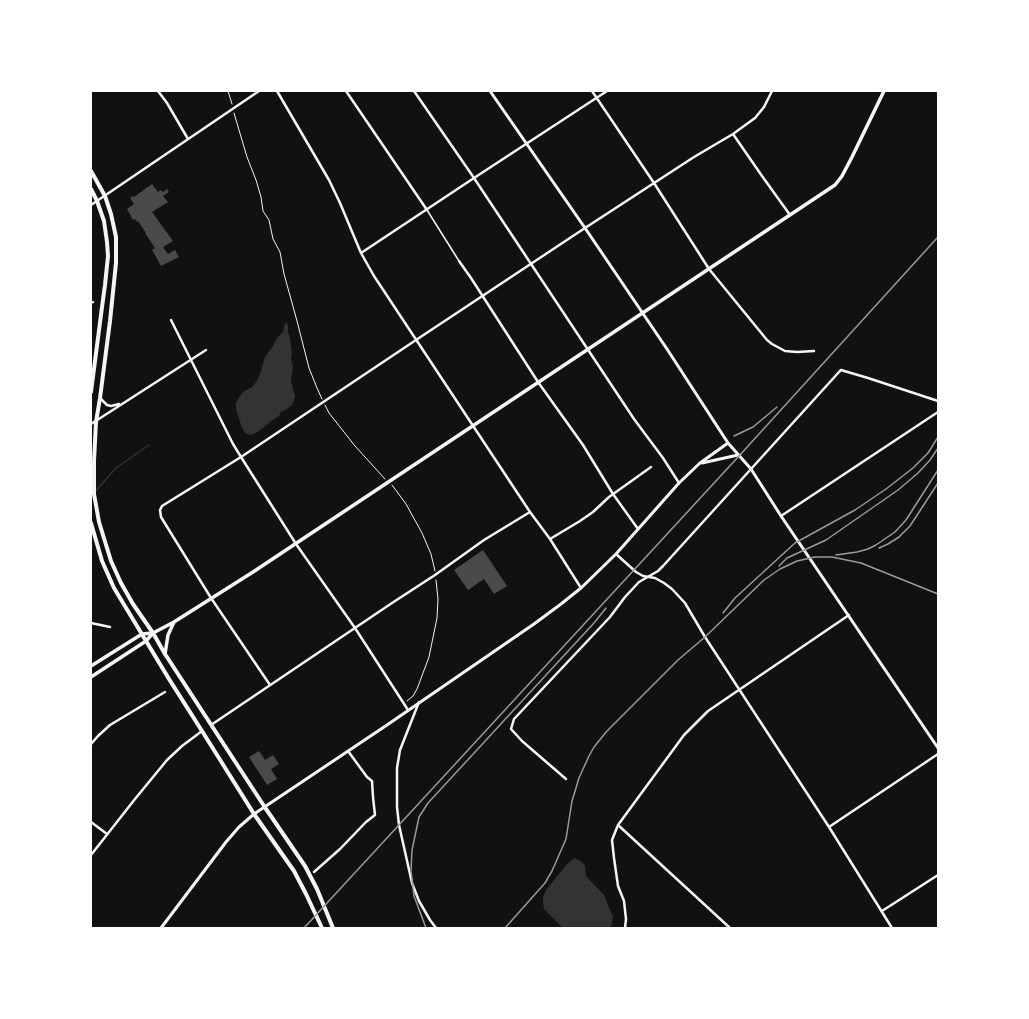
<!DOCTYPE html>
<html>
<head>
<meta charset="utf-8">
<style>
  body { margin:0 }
  #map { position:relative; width:1029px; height:1019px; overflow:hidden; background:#111; font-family:"Fira Sans",sans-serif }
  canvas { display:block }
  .frame { position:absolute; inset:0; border:92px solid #fff; pointer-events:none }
</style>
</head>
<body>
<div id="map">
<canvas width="1029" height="1019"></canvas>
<div class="frame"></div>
</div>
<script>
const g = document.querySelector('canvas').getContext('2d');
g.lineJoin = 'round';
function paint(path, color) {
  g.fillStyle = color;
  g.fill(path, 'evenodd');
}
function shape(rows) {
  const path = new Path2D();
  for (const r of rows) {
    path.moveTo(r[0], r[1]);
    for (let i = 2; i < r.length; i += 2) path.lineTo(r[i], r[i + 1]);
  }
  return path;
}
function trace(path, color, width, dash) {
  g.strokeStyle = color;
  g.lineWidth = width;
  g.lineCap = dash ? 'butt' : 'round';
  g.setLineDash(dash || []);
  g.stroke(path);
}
paint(shape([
  [285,323,287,323,288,326,288,332,290,337,292,354,291,359,293,366,291,382,295,396,294,401,292,405,287,409,281,412,279,416,271,421,264,427,256,433,250,435,248,434,245,433,242,428,236,409,236,403,240,396,243,392,252,387,256,382,260,374,265,357,273,346,277,338,283,332],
  [574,858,581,861,585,866,586,876,604,895,613,917,611,928,563,928,544,909,543,902,543,898,546,890,567,864]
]), '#333');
trace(shape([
  [91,496,116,468,149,445]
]), '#333', 1.5);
paint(shape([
  [152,184,158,192,161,190,163,192,167,189,169,192,163,196,168,202,152,212,173,241,163,247,168,254,175,250,179,257,161,266,152,250,155,248,145,233,146,233,138,221,137,222,135,219,133,220,127,209,134,204,130,198,133,196,134,197],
  [483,550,507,586,494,594,484,579,468,590,454,570],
  [259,751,265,760,273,755,279,764,271,769,277,779,267,785,249,757]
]), '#4a4a4a');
trace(shape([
  [228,91,232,104],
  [234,113,247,157,256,180,261,197,263,211,269,220,273,239,280,252,284,274,297,321,309,368,317,388,322,399],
  [325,405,329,413,355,446,385,479],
  [392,485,406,504,422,533,431,554,435,571],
  [407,701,413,696,417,689,429,657,437,618,438,599,436,580]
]), '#f5f5f5', 1);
trace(shape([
  [427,210,459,261]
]), '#f5f5f5', 1.5);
trace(shape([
  [158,91,167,103,188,139],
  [277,91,329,180,340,203,361,253,374,276,530,512,550,539,581,588],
  [346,91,427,210],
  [414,91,474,178,634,419,663,458,679,483],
  [592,91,654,183,709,269,767,340,772,344,785,351,797,352,814,351],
  [937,91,938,91],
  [733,134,762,176,790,215],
  [91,205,259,91],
  [361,253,474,178,607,91],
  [459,261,471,278,538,382,583,445,613,494,638,529],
  [91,303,93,302],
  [171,320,233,444,241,457,296,544,355,628,408,710],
  [100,398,107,405,111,406,119,404],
  [91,424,206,350],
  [781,516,938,412],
  [550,539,580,521,593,512,609,497,651,467],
  [616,554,636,572,643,576,655,578,664,583,672,589,685,603,705,637,829,827,892,928],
  [91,623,110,627],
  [270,685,211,598,161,517,160,510,162,506,241,457,416,340,585,228,694,157,733,134,755,118,764,107,772,91],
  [419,702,400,750,397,768,397,807,399,825,412,883,419,901,430,920,436,928],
  [211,725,392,603,435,575,484,540,530,512],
  [91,744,98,736,110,725,165,692],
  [566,779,522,741,511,729,514,719,610,617,625,597,639,582,658,571,663,566,839,372,841,370,868,378,938,401],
  [91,822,107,834],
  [618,825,730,928],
  [829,827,938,754],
  [91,855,135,799,167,760,182,746,202,731],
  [314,872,340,849,366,822,375,815,373,797,372,781,367,777,348,751],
  [882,911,938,875],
  [625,928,626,919,624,901,618,886,614,858,612,840,618,825,684,735,708,711,849,615]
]), '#f5f5f5', 2.5);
trace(shape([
  [490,91,585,228,667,349,728,443,751,469,781,516,938,748],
  [702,463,738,455],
  [161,928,226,842,239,827,254,814,387,725,534,624,561,604,581,588,616,554,679,483,700,463,728,443]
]), '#f5f5f5', 3);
trace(shape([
  [165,654,168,635,174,622],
  [91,666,142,634,153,633,174,622,253,572,835,185,842,176,852,157,884,91],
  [91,677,146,641,153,633]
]), '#f5f5f5', 3.5);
trace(shape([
  [91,171,105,196,111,214,116,237,116,263,110,321,100,398,96,422,94,461,94,494,99,522,111,561,121,583,133,604,153,633,165,654,264,806,305,866,317,889,333,928],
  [91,189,97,201,104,221,107,242,108,256,105,285,102,307,91,392],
  [91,523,102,561,114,588,169,679,202,731,254,814,294,871,306,894,322,928]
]), '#f5f5f5', 4);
trace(shape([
  [734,436,753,427,777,407],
  [879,548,888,544,899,537,910,526,938,483],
  [836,555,857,552,868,549,876,545,895,532,906,520,938,470],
  [779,566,787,558,826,540,898,490,918,473,930,460,938,448],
  [723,613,735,598,795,543,855,510,886,489,913,468,928,453,938,437],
  [304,928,739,456,938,237],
  [426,928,414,896,411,871,412,850,419,817,428,803,594,623,606,608],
  [505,928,545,883,552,871,566,839,572,801,579,778,589,756,594,747,607,731,678,660,705,637,764,580,780,569,797,561,815,557,832,557,861,563,938,594]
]), '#9a9a9a', 1.5);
</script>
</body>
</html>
